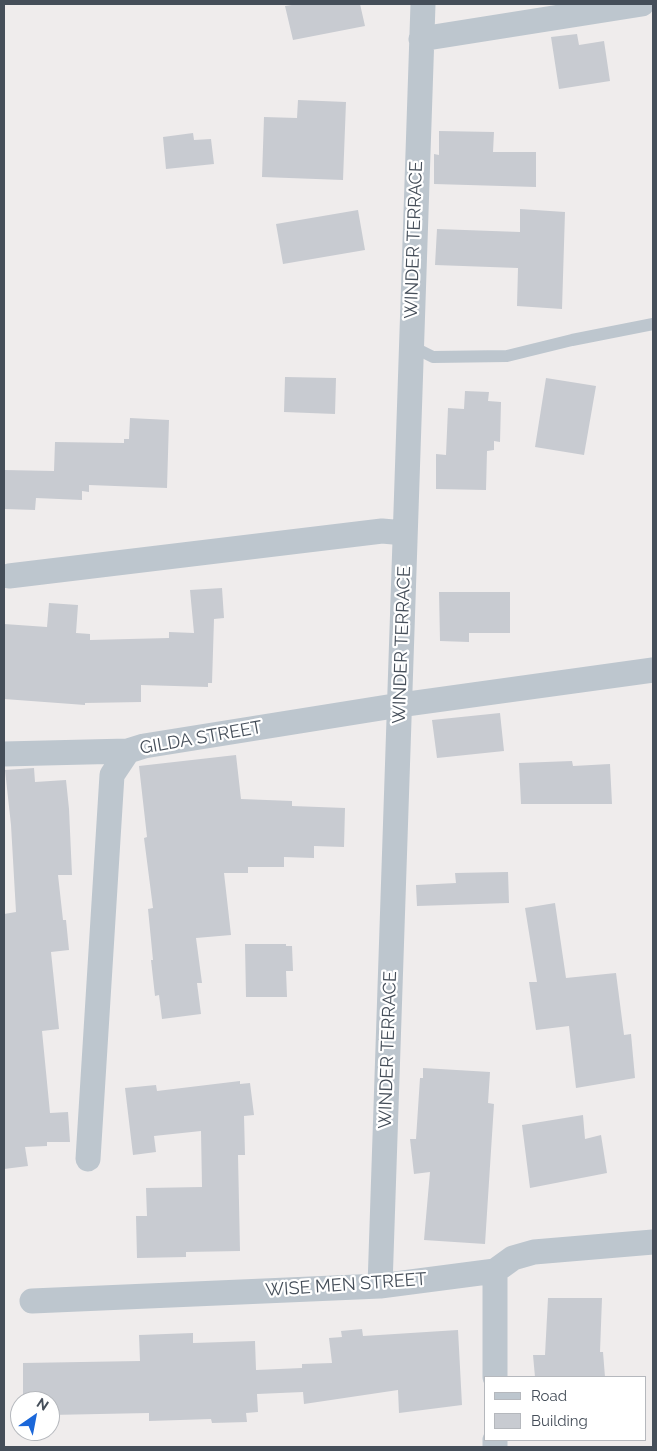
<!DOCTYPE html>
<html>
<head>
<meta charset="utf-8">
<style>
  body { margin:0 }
  #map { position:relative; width:657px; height:1451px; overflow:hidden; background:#efecec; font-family:Raleway,sans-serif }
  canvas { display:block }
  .frame { position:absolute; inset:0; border:5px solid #454e59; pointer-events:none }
  .legend { position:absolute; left:484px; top:1376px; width:162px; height:65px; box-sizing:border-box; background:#fff; border:1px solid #b5b8bd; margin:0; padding:6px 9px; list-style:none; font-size:15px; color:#454e59 }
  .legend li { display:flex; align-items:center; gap:10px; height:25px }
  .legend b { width:25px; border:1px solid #b5b8bd }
  .north { position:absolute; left:10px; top:1391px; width:50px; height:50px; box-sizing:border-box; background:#fff; border:1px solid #b5b8bd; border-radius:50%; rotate:33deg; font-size:14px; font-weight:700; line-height:20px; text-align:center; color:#454e59 }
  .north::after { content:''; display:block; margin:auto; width:18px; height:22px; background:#1b67d9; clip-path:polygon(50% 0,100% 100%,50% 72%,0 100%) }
</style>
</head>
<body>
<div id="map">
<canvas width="657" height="1451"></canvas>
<div class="frame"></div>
<ul class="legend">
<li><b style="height:6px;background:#bdc6ce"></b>Road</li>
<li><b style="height:14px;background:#c8cbd1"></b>Building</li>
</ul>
<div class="north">N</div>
</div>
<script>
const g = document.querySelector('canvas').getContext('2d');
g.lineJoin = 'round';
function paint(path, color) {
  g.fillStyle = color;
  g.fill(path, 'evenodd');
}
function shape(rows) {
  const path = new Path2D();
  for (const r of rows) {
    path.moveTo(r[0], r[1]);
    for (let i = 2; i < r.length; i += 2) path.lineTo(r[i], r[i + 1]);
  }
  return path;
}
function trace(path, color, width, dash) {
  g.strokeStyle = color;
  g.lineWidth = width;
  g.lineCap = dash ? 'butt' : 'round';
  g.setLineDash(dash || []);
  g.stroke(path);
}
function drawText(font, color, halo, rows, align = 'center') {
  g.font = font + ' Raleway,sans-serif';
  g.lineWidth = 4.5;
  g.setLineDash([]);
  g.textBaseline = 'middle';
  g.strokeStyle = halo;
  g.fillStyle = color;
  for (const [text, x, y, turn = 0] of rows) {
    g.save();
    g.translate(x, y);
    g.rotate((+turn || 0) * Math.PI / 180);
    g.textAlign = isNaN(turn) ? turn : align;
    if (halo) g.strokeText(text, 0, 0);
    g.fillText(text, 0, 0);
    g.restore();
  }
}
paint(shape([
  [299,4,360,4,365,26,293,40,285,6],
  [577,34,579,45,604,41,610,81,559,89,551,37],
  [298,100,346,102,343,180,262,177,264,117,297,118],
  [439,131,494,132,493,152,536,152,536,187,434,184,434,154,439,155],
  [193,133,194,140,211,139,214,164,166,169,163,137],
  [520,209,565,212,562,309,517,306,518,268,435,265,437,229,520,232],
  [358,210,365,250,283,264,276,224],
  [285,377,336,378,335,414,284,412],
  [546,378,596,386,584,455,535,447],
  [465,391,489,392,488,401,501,402,500,442,494,441,494,450,487,451,486,490,436,489,436,454,446,455,448,408,464,409],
  [130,418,169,420,167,488,89,485,89,492,82,491,82,500,36,498,35,510,5,509,4,470,54,471,55,442,124,443,124,439,129,439],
  [222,588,224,618,214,619,212,683,208,683,208,687,141,685,141,702,85,703,85,705,4,699,4,624,47,627,49,603,78,605,76,633,90,634,90,640,169,638,169,632,194,633,190,590],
  [439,592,510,592,510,633,469,633,469,642,440,641],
  [500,713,504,751,437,758,432,720],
  [236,755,241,799,292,801,292,806,345,808,344,847,314,846,314,858,284,857,284,867,248,867,248,873,224,873,231,935,196,938,202,983,197,983,201,1014,162,1019,159,995,155,996,151,960,153,960,148,909,153,908,144,838,147,837,139,766],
  [572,761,573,766,610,764,612,804,521,804,519,763],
  [34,768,35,782,66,780,69,809,72,875,58,875,63,920,66,920,69,950,51,952,59,1029,42,1031,50,1113,68,1112,70,1142,47,1142,47,1146,25,1147,28,1166,4,1169,4,914,16,912,11,825,5,770],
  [508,872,509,903,417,906,416,885,456,883,455,873],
  [555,903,566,978,616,973,624,1035,631,1034,635,1078,576,1088,569,1026,536,1030,529,982,537,982,525,908],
  [245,944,286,944,286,946,292,946,293,971,286,971,287,997,246,997],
  [423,1068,490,1072,488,1103,494,1104,485,1244,424,1240,430,1172,414,1174,410,1139,416,1139,420,1078,423,1078],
  [240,1081,240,1084,250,1083,254,1115,244,1116,245,1155,238,1155,240,1251,186,1252,186,1257,137,1258,136,1216,147,1216,146,1188,202,1187,201,1131,154,1136,156,1152,133,1155,125,1088,156,1085,157,1091],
  [583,1115,585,1139,601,1135,607,1173,530,1188,522,1125],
  [548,1298,602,1298,600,1352,603,1352,605,1377,535,1377,533,1355,545,1355],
  [362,1329,363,1336,458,1330,462,1405,399,1413,398,1390,304,1404,303,1392,257,1394,258,1412,246,1413,247,1422,212,1423,211,1419,149,1421,149,1413,50,1415,50,1401,23,1401,23,1363,140,1361,139,1335,193,1333,193,1343,255,1341,256,1370,302,1368,302,1364,332,1363,329,1338,342,1337,341,1331]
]), '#c8cbd1');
trace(shape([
  [411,346,433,357,507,356,572,340,653,324]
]), '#bdc6ce', 12);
trace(shape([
  [421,39,642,4],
  [9,576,382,531,405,533],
  [4,754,128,751],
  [88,1159,112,775,128,751,144,746,400,705,653,670],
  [495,1271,495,1377],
  [380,1286,423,4],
  [32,1301,380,1286,495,1271,513,1258,534,1252,653,1242],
  [495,1440,495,1447]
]), '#bdc6ce', 25);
drawText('18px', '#454e59', '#fff', [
  ["WINDER TERRACE",414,240,-88],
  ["WINDER TERRACE",402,645,-88],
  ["GILDA STREET",201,738,-10],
  ["WINDER TERRACE",388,1050,-88],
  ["WISE MEN STREET",346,1285,-4]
]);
</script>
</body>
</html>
